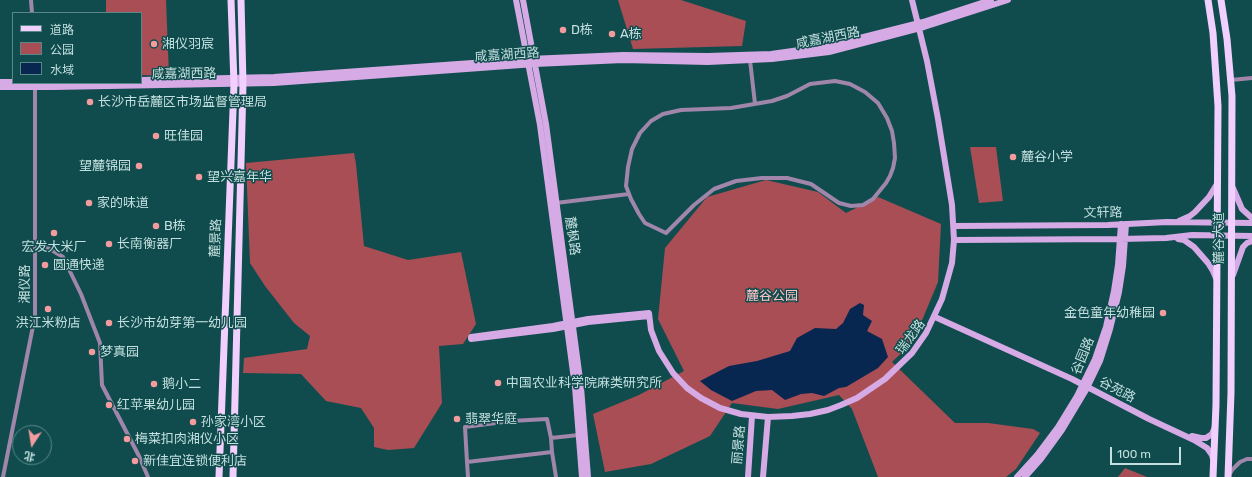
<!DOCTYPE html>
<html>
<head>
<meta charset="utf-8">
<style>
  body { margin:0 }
  #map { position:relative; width:1252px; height:477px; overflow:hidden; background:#104c4d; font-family:Rubik,"Noto Sans SC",sans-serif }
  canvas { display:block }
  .legend { position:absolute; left:12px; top:12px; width:130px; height:72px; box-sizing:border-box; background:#104c4d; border:1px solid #588787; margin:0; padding:5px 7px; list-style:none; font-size:12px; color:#c4dfdf }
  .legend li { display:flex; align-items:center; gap:8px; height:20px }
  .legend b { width:20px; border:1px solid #588787 }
  .north { position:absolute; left:12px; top:425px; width:40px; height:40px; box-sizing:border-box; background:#104c4d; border:1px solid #588787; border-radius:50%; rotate:192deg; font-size:11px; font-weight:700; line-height:16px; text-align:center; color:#c4dfdf }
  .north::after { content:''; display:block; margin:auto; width:14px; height:18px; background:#f49b9f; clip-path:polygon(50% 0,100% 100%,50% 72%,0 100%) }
  .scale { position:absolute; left:1110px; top:447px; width:71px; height:18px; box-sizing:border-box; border:2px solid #c4dfdf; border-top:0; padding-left:5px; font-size:12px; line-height:14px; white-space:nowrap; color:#c4dfdf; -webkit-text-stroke:3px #104c4d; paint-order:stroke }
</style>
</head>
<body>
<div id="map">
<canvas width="1252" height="477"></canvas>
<ul class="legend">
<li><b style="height:5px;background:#f1d0fd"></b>道路</li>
<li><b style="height:11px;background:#a94e55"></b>公园</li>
<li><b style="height:11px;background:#082750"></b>水域</li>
</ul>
<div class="north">北</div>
<div class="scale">100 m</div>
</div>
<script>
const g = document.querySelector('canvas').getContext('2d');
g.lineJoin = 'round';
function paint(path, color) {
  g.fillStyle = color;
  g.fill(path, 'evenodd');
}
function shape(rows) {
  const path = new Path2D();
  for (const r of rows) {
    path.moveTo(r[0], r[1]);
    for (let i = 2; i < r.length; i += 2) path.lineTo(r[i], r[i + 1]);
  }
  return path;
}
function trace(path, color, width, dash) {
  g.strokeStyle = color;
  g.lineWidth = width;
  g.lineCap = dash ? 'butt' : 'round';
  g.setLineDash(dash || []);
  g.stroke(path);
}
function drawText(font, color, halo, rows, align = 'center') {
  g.font = font + ' Rubik,"Noto Sans SC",sans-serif';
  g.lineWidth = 3;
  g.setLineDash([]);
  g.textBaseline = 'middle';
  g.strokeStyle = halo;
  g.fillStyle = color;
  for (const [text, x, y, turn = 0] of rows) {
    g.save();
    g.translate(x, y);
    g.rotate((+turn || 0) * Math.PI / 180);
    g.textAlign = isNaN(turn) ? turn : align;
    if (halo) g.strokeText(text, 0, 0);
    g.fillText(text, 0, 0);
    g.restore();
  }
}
paint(shape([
  [106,0,166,0,169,76,141,75,141,13,106,13],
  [618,0,681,0,746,21,742,46,633,49],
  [970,147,996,147,1003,201,979,203],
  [354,153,356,164,364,246,408,260,461,252,476,324,463,344,439,346,442,403,414,448,388,450,374,447,374,428,361,408,326,401,301,374,243,373,244,358,307,349,310,336,294,323,265,286,250,263,246,163],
  [766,180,818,192,846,213,878,197,941,224,938,282,913,342,892,362,955,423,988,423,1033,429,1040,433,1016,469,1006,477,878,477,852,409,839,395,778,409,732,403,710,436,651,464,605,472,593,414,639,395,684,371,658,319,665,248,707,197],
  [1125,468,1147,477,1118,477]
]), '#a94e55');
paint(shape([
  [860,303,864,305,863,315,872,321,867,331,882,339,888,357,878,368,846,387,839,388,824,396,812,393,801,394,785,400,772,390,756,391,732,401,711,390,700,381,729,366,757,361,790,351,797,338,815,328,836,329,843,323,850,309]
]), '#082750');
trace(shape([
  [31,0,32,13],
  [750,60,755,104],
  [1231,80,1252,78],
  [835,81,850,84,865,92,878,103,887,118,892,131,894,143,895,158,893,168,890,176,886,183,873,199,863,205,851,206,839,203,811,184,787,178,762,178,736,181,714,189,694,205,666,233,645,223,639,214,631,199,626,186,628,167,632,149,640,133,651,121,663,114,681,110,731,108,772,101,787,96,810,84,835,81],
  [556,203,629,194],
  [35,240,63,257,81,294,100,343,102,385,139,456,148,477],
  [551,438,552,452,467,462,465,427,511,421,547,419,551,438,579,435],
  [552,452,556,477],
  [467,462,468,477],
  [1229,475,1233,469,1240,462,1247,459,1252,459],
  [3,477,35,316,35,87]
]), '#a086aa', 4);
trace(shape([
  [516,0,540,125,575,387,582,477],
  [523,0,546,124,581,387,588,477],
  [141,80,274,77,529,59,623,55,708,56,771,54,828,46,923,22,991,0],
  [0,82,13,82],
  [0,87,53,87,274,83,535,64,623,60,708,62,772,59,829,52,924,27,1008,0],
  [1233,188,1242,209,1252,218],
  [1179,221,1190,216,1195,212,1209,197,1217,184],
  [954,226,1108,225,1167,222,1252,223],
  [1178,239,1184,240,1194,247,1208,263,1213,271,1216,278],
  [954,240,1120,239,1166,238,1192,235,1252,236],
  [1233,275,1243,247,1247,243,1252,241],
  [649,316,588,322,553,329,471,339,471,337,553,326,588,319,649,313,651,330,659,351,673,373,687,388,701,398,720,408,741,414,768,417,792,416,810,414,828,410,841,405,857,398,885,379,912,353,926,333,942,299,952,263,954,240,952,205,938,119,927,61,912,0],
  [935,317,1072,379,1149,419,1194,440,1207,448,1212,455,1213,459],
  [1192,436,1201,438,1206,438,1212,434,1215,427],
  [748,477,752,416],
  [763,477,768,417],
  [1017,477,1037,455,1058,427,1077,396,1095,359,1106,327,1114,291,1118,265,1121,224],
  [1025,477,1041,459,1062,430,1086,390,1100,361,1110,329,1119,292,1123,266,1126,224]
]), '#d5aae5', 6);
trace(shape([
  [1208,0,1213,33,1218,106,1216,405,1213,477],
  [1221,0,1227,39,1232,96,1231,393,1228,477],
  [219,477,234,84,231,0],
  [233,477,243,84,241,0]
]), '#f1d0fd', 7);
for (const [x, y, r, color] of [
  [563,30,4,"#f49b9f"],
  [612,34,4,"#f49b9f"],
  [154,44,4,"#f49b9f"],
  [90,102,4,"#f49b9f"],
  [156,136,4,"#f49b9f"],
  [1013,157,4,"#f49b9f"],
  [139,166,4,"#f49b9f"],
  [199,177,4,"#f49b9f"],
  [89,203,4,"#f49b9f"],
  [156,226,4,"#f49b9f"],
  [54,233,4,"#f49b9f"],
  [109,244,4,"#f49b9f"],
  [45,265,4,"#f49b9f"],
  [48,309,4,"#f49b9f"],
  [1163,313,4,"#f49b9f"],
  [109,323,4,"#f49b9f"],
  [92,352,4,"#f49b9f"],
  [498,383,4,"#f49b9f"],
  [154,384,4,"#f49b9f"],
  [109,405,4,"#f49b9f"],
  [457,419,4,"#f49b9f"],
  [193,422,4,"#f49b9f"],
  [127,439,4,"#f49b9f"],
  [135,461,4,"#f49b9f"]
]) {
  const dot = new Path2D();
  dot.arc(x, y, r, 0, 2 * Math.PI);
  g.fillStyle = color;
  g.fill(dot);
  trace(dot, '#104c4d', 1.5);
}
drawText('13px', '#c4dfdf', '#104c4d', [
  ["D栋",571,30],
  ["A栋",620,34],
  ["湘仪羽宸",162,44],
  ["长沙市岳麓区市场监督管理局",98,102],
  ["旺佳园",164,136],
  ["麓谷小学",1021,157],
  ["望麓锦园",131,166,"right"],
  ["望兴嘉年华",207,177],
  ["家的味道",97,203],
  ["B栋",164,226],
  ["长南衡器厂",117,244],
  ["宏发大米厂",54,247,"center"],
  ["圆通快递",53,265],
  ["金色童年幼稚园",1155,313,"right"],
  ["洪江米粉店",48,323,"center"],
  ["长沙市幼芽第一幼儿园",117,323],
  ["梦真园",100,352],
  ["中国农业科学院麻类研究所",506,383],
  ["鹅小二",162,384],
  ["红苹果幼儿园",117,405],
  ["翡翠华庭",465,419],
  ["孙家湾小区",201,422],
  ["梅菜扣肉湘仪小区",135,439],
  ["新佳宜连锁便利店",143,461]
], 'left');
drawText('13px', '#c4dfdf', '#104c4d', [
  ["咸嘉湖西路",828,38,-11],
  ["咸嘉湖西路",507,55,-4],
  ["咸嘉湖西路",184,74,-1],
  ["文轩路",1103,213,-1],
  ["麓枫路",572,236,82],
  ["麓景路",216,238,-88],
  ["麓谷大道",1219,238,-90],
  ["湘仪路",25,284,-90],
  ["瑞龙路",911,337,-54],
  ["谷园路",1083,356,-68],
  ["谷苑路",1117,390,28],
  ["丽景路",739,445,-85]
]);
drawText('13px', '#ffc4c6', '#104c4d', [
  ["麓谷公园",772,296]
]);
</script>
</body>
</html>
